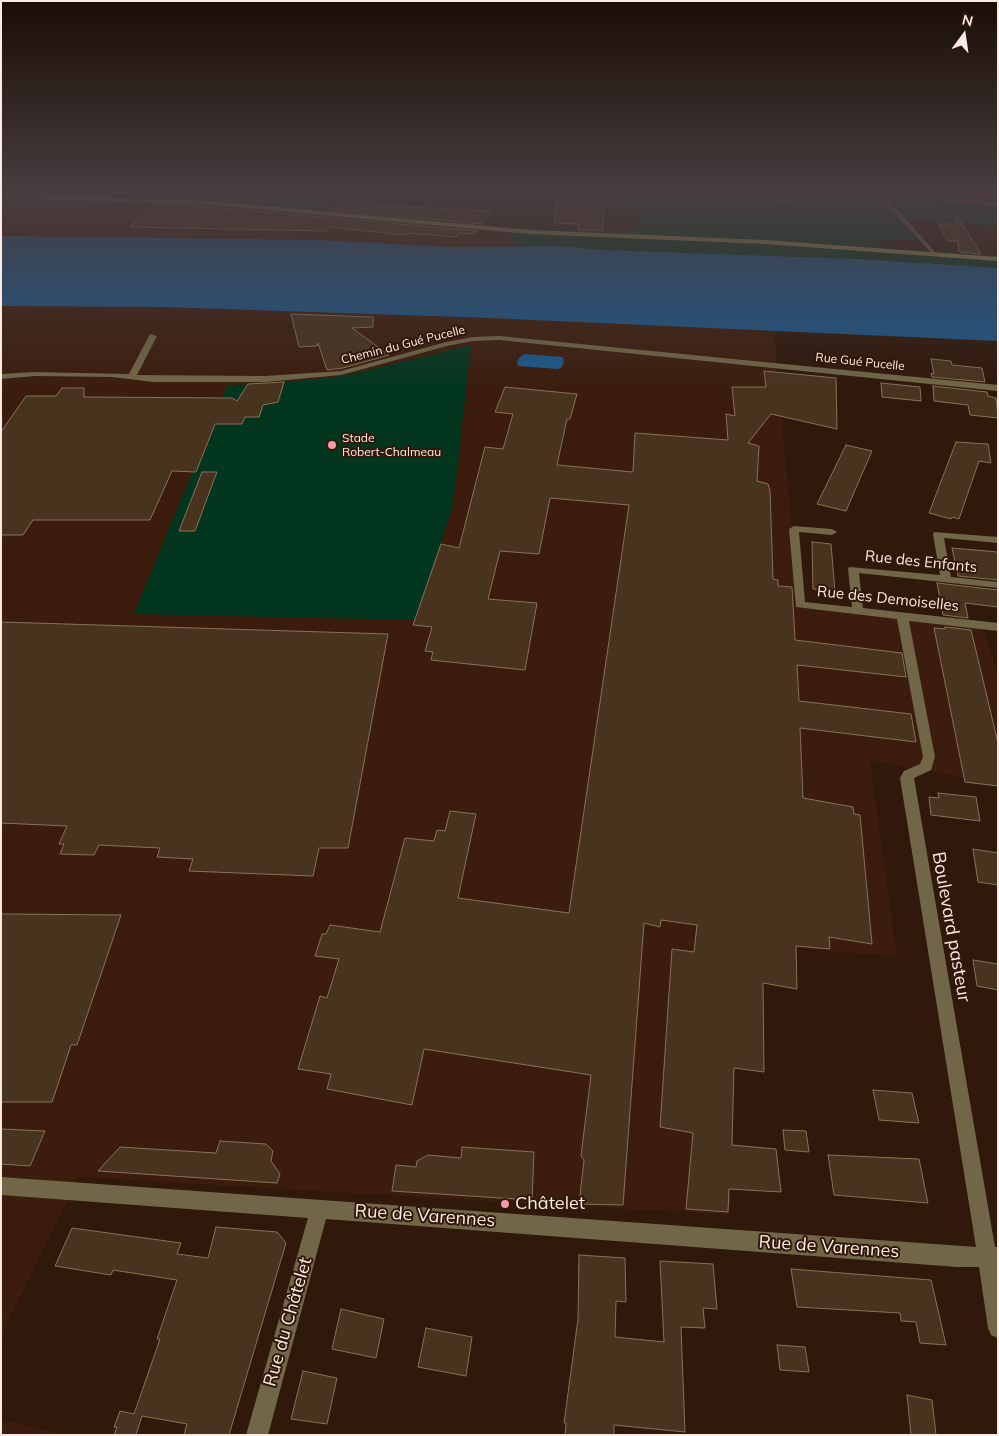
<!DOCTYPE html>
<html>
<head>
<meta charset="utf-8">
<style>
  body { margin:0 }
  #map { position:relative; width:999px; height:1436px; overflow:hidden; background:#30180b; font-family:Mulish,sans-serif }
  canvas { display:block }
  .frame { position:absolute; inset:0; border:2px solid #fdebe3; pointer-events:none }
  .north { position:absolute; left:939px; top:10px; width:50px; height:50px; -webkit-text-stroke:4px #30180b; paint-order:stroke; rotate:14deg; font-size:14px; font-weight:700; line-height:20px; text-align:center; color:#fdebe3 }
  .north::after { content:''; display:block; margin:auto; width:18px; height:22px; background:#fdebe3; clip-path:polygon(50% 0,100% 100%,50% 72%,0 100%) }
</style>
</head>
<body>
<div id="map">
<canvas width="999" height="1436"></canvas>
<div class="frame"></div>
<div class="north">N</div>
</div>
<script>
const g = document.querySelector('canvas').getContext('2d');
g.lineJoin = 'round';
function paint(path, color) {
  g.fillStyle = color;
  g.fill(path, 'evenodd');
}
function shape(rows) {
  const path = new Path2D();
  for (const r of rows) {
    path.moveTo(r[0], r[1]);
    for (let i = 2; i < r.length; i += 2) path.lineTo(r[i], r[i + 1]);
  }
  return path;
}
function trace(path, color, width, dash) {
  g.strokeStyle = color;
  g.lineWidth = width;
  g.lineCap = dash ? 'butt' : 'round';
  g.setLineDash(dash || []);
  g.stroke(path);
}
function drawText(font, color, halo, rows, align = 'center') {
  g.font = font + ' Mulish,sans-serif';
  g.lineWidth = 4;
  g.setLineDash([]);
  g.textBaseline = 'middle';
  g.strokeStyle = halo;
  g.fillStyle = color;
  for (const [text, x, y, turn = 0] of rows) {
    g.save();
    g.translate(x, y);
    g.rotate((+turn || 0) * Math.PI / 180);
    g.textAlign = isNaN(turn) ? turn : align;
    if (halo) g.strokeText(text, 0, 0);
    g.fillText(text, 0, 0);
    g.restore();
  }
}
paint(shape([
  [1,192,206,201,322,210,502,227,525,249,1,241],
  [1,301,511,310,774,330,798,603,981,622,998,676,998,784,870,760,897,957,729,942,730,1215,79,1177,1,1336],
  [1,1420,64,1435,1,1435]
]), '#3c1d0d');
paint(shape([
  [1,190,78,190,72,195,1,192],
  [165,190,338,190,322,210,158,199],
  [516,190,784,190,803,199,880,194,998,203,998,226,905,219,916,240,882,240,879,247,998,256,998,269,525,249,502,227,636,232,639,208,554,195,516,193],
  [471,345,453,505,416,620,134,614,228,385,268,384,343,376]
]), '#02361e');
paint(shape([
  [1,236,315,240,453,247,559,246,600,250,857,259,998,268,998,341,490,318,164,307,1,306],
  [524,354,563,357,564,362,561,368,557,369,519,366,517,364,518,359]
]), '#1b598d');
const building = shape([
  [344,201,392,206,492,211,482,224,330,210,337,203,342,203,344,201],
  [556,202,604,204,603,230,578,230,578,224,554,223,556,202],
  [153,205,211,207,477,231,472,234,459,233,456,237,408,233,405,235,329,227,327,231,130,227,153,205],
  [955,214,966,230,981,254,959,252,958,241,948,241,938,224,956,224,955,214],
  [291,314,373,317,373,327,352,328,389,355,343,368,327,370,318,343,317,346,299,347,291,314],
  [931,359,951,361,952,365,982,368,985,382,932,377,931,373,934,374,931,359],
  [764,371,836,378,837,429,771,414,748,443,759,446,757,481,768,484,770,491,773,579,778,580,778,586,792,587,795,640,902,653,906,677,797,665,799,701,911,714,916,742,800,728,803,798,853,807,854,814,860,815,872,944,829,937,830,949,796,946,797,989,763,983,764,1072,734,1068,732,1145,776,1149,781,1192,729,1189,728,1212,686,1209,693,1133,660,1127,672,949,694,952,697,925,661,920,660,927,644,923,623,1205,579,1204,584,1160,581,1156,591,1075,424,1049,412,1105,327,1089,331,1074,298,1069,320,996,327,998,339,959,315,956,322,934,326,934,330,925,380,932,405,838,434,841,437,830,445,831,450,811,476,814,458,898,569,913,629,505,550,498,539,554,500,551,488,599,537,603,525,670,431,660,433,652,425,651,432,627,413,625,441,544,459,548,485,447,503,449,513,414,495,412,505,387,577,394,570,419,567,419,557,465,633,472,635,433,728,440,726,414,735,416,732,387,766,387,764,371],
  [284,382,278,402,263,405,259,417,245,417,242,424,215,424,196,472,172,471,150,520,33,520,23,535,1,535,1,432,26,396,56,396,62,388,84,388,84,397,232,398,237,401,248,384,284,382],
  [881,383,920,387,921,401,882,397,881,383],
  [933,386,987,392,988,396,996,398,998,418,970,415,968,405,934,401,933,386],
  [956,442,988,444,991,463,979,461,959,519,952,517,951,519,929,513,956,442],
  [846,445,872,451,846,511,817,504,846,445],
  [202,472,217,472,195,531,179,531,202,472],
  [812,542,831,544,835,592,813,589,812,542],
  [952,548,998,552,998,580,958,576,952,548],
  [937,583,998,590,998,607,965,603,968,618,943,615,937,583],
  [1,622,388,634,348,848,319,848,313,876,189,871,193,859,157,857,160,848,99,845,94,855,60,854,64,844,59,844,67,826,1,823,1,622],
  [945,627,971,630,998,743,998,786,965,782,934,628,945,629,945,627],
  [938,793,976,797,980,821,931,815,929,797,939,798,938,793],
  [973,849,998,853,998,885,978,882,973,849],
  [1,914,121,915,77,1045,71,1045,52,1102,1,1102,1,914],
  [973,960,998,964,998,990,977,986,973,960],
  [873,1090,912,1093,919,1123,879,1120,873,1090],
  [1,1129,45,1131,30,1166,1,1164,1,1129],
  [783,1130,806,1131,809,1152,785,1150,783,1130],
  [220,1141,266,1144,273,1151,271,1161,280,1174,277,1183,98,1171,120,1147,216,1153,220,1141],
  [462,1147,534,1152,532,1200,392,1191,396,1165,416,1167,417,1161,428,1155,461,1158,462,1147],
  [828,1155,919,1159,928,1203,834,1195,828,1155],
  [216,1227,277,1232,286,1243,229,1435,184,1435,187,1424,142,1416,136,1435,114,1435,117,1427,114,1427,120,1411,134,1414,160,1339,157,1339,177,1280,113,1270,111,1275,55,1266,72,1228,181,1243,177,1254,208,1258,216,1227],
  [579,1255,625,1258,626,1302,616,1301,615,1337,664,1342,660,1261,713,1264,717,1309,703,1308,705,1328,681,1327,685,1432,614,1425,614,1435,565,1435,566,1423,564,1423,578,1319,579,1255],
  [791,1269,931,1280,946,1345,920,1343,916,1322,901,1321,900,1313,797,1307,791,1269],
  [341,1309,384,1319,376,1358,332,1349,341,1309],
  [426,1328,472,1337,466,1376,418,1367,426,1328],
  [777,1345,805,1347,809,1372,780,1370,777,1345],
  [303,1371,337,1378,327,1424,291,1419,303,1371],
  [907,1395,932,1400,936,1435,911,1435,907,1395]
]);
paint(building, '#48341e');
trace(building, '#88715a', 1);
paint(shape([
  [156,190,162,190,155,202,151,202,156,190],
  [697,190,711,190,778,198,890,192,998,202,998,206,885,196,936,253,937,254,934,256,879,196,778,202,697,190],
  [150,334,157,336,137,375,265,376,341,371,446,342,473,337,499,336,998,385,998,391,499,340,473,341,447,346,341,375,265,382,153,382,112,377,35,376,1,379,1,374,35,372,129,374,150,334],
  [794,526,832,529,837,532,832,535,799,532,805,602,852,607,848,569,849,567,940,575,933,534,934,532,998,537,998,543,944,538,951,577,998,582,998,588,859,573,863,608,998,623,998,631,909,621,935,757,931,770,914,778,995,1247,998,1247,998,1338,991,1335,988,1328,979,1267,957,1267,326,1219,268,1435,246,1435,308,1218,1,1195,1,1177,976,1247,900,778,904,771,920,764,923,757,897,619,796,607,789,529,794,526]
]), '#716748');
paint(shape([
  [1,194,211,201,530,230,765,240,998,257,998,261,765,244,530,234,211,205,1,198,1,194]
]), '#a1905e');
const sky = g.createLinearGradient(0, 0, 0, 391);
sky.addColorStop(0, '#1a0d06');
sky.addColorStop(0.49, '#483d3f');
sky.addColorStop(1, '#483d3f00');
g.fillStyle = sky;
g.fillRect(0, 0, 999, 391);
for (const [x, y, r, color] of [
  [332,445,5,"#f39aab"],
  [505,1204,5,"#f39aab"]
]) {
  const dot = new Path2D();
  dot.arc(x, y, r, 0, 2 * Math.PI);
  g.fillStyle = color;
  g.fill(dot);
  trace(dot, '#30180b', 2);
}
drawText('12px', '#fdebe3', '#30180b', [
  ["Chemin du Gué Pucelle",403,345,-14],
  ["Rue Gué Pucelle",860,362,6]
]);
drawText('12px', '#fdebe3', '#30180b', [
  ["Stade",342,438],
  ["Robert-Chalmeau",342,452]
], 'left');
drawText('15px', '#fdebe3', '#30180b', [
  ["Rue des Enfants",921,562,6],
  ["Rue des Demoiselles",888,599,6]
]);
drawText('18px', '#fdebe3', '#30180b', [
  ["Boulevard pasteur",951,927,80],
  ["Rue de Varennes",425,1216,4],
  ["Rue de Varennes",829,1247,4],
  ["Rue du Châtelet",288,1322,-74]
]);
drawText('18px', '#fdebe3', '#30180b', [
  ["Châtelet",515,1204]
], 'left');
</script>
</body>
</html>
